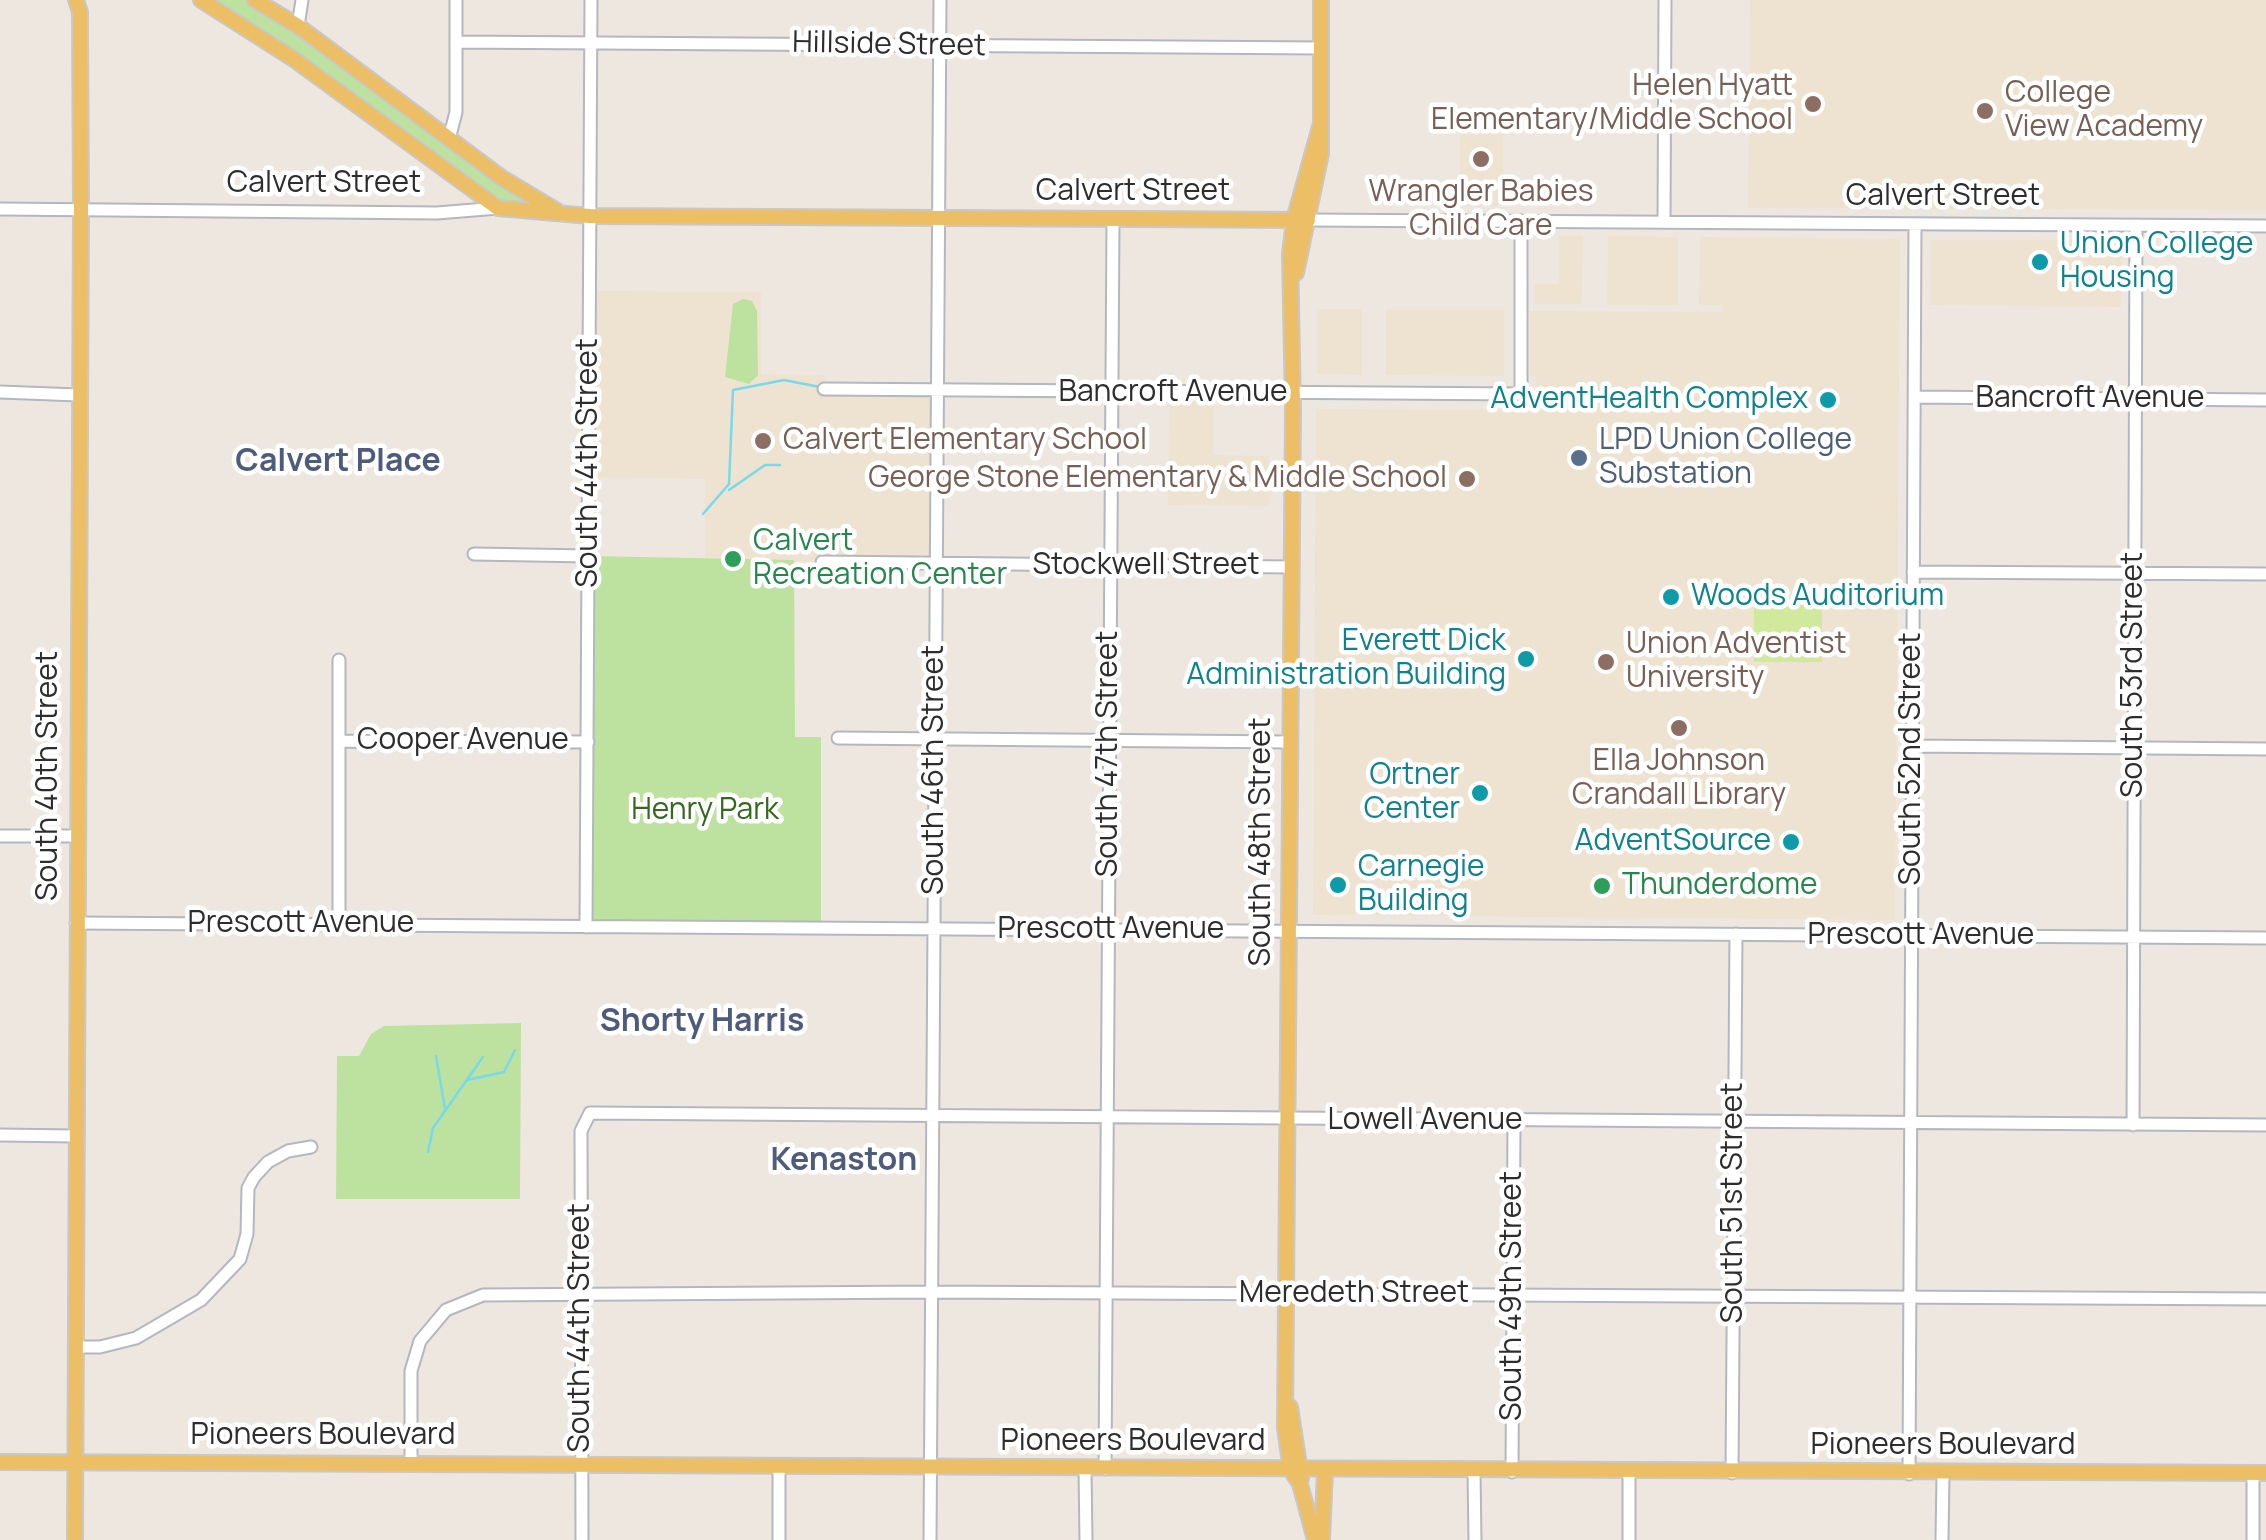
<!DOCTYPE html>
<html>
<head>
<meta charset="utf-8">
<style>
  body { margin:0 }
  canvas { display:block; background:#eee7e0 }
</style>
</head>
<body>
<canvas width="2266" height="1540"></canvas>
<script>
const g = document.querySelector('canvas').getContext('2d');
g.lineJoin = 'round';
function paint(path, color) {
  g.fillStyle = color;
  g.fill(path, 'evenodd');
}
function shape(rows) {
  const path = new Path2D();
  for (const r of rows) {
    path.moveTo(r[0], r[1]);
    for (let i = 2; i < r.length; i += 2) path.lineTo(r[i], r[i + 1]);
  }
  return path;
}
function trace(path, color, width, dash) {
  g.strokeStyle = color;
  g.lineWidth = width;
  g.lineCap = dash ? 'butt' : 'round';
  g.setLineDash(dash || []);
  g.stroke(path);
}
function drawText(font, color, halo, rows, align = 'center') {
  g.font = font + ' Manrope,sans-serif';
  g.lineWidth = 9;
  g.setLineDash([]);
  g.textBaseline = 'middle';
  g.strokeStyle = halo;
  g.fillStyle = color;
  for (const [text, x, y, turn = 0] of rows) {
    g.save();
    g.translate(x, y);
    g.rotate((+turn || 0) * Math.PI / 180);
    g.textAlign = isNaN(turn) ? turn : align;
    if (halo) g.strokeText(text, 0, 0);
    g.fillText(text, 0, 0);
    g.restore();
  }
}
paint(shape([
  [1750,0,2266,0,2266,210,1748,208],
  [1460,134,1503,134,1503,206,1460,206],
  [1559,236,1583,236,1582,304,1534,304,1534,284,1559,284],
  [1608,236,1678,237,1678,305,1607,305],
  [1700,237,1900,239,1895,920,1313,915,1316,409,1535,410,1536,377,1529,376,1529,311,1723,312,1723,305,1699,305],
  [1931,240,2121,240,2121,307,1931,305],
  [590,291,761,292,761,374,825,375,824,388,937,392,936,565,705,558,705,479,589,477],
  [1317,309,1362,309,1362,375,1317,374],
  [1386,310,1504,310,1504,376,1386,375],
  [1169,394,1214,394,1213,455,1269,456,1269,506,1168,505]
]), '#eee2d1');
paint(shape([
  [201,0,255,0,558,212,498,208],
  [743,299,752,301,757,311,758,375,749,384,725,377,733,304],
  [588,556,794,560,795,737,821,737,821,928,586,927],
  [521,1023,520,1199,336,1199,337,1056,359,1056,371,1034,384,1026]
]), '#bde29f');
paint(shape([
  [1754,605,1822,605,1822,662,1754,662]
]), '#d0e99c');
trace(shape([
  [729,490,765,465,780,465],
  [703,514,729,484,733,390,784,380,820,387],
  [436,1056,445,1109],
  [467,1080,504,1072,515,1050],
  [428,1152,433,1128,483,1057]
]), '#78d9eb', 2.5);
const minor = shape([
  [298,26,302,0],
  [456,42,1321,48],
  [449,139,456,112,456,0],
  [0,209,437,213,498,208],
  [1308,220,2266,226],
  [1664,222,1665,0],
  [824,389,1521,394,1521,221],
  [0,392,78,395],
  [1914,397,2266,400],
  [474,554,588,556],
  [822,562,1291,567],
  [1913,572,2266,574],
  [838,738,1289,742],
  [339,741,588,742],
  [1912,746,2266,749],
  [0,836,77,836],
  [76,923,2266,938],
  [339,924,339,660],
  [586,927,591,0],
  [2133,1125,2136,225],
  [0,1135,75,1136],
  [75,1347,100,1347,136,1338,201,1300,240,1259,247,1234,248,1188,254,1177,268,1162,288,1151,311,1147],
  [411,1465,411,1371,420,1341,446,1310,483,1295,931,1292,2266,1299],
  [779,1467,779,1540],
  [1085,1469,1086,1540],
  [1105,1469,1113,220],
  [1474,1471,1475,1540],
  [1512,1472,1514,1121],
  [1629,1472,1629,1540],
  [1732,1473,1736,934],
  [1909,1474,1915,225],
  [582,1540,581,1131,590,1113,2266,1125],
  [930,1540,940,0],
  [1942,1540,1943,1474],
  [2253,1540,2253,1473]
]);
const major = shape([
  [201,0,295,60,498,208,590,216,1308,220],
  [255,0,298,26,502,178,557,211],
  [1296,273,1321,154,1321,0],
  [1290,1407,1301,1478],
  [0,1462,2266,1473],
  [75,1540,81,209,80,12,76,0],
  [1315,1540,1300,1484,1291,1470,1285,1428,1293,408,1290,254,1294,220,1321,123],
  [1322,1540,1325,1471]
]);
trace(minor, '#b3b7c0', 15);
trace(major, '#c8c8c8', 18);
trace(minor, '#fff', 11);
trace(major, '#ecbf67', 14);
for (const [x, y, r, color] of [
  [1813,104,10,"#8d6e63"],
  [1985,111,10,"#8d6e63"],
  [1481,159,10,"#8d6e63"],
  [2040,262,10,"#0f9aa8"],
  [1828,400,10,"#0f9aa8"],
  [763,441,10,"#8d6e63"],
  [1579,458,10,"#5c6f8a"],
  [1467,479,10,"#8d6e63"],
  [733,559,10,"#2e9e5b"],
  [1671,597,10,"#0f9aa8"],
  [1526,659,10,"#0f9aa8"],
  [1606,662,10,"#8d6e63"],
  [1679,728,10,"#8d6e63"],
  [1480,793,10,"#0f9aa8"],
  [1791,842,10,"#0f9aa8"],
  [1338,885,10,"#0f9aa8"],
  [1602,886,10,"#2e9e5b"]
]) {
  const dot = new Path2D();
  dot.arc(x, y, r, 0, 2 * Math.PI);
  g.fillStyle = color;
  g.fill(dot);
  trace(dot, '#fff', 4);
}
drawText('30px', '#2d2d2d', '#fff', [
  ["Hillside Street",889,45,1],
  ["Calvert Street",324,184],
  ["Calvert Street",1133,192],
  ["Calvert Street",1943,197],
  ["Bancroft Avenue",1173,393],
  ["Bancroft Avenue",2090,399],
  ["South 44th Street",589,463,-90],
  ["Stockwell Street",1146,566],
  ["South 53rd Street",2134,675,-90],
  ["Cooper Avenue",463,741],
  ["South 47th Street",1109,754,-90],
  ["South 52nd Street",1912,759,-90],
  ["South 46th Street",935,770,-90],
  ["South 40th Street",49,776,-90],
  ["South 48th Street",1262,842,-90],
  ["Prescott Avenue",301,924],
  ["Prescott Avenue",1111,930],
  ["Prescott Avenue",1921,936],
  ["Lowell Avenue",1425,1121],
  ["South 51st Street",1734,1203,-90],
  ["Meredeth Street",1354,1294],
  ["South 49th Street",1513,1296,-90],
  ["South 44th Street",581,1328,-90],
  ["Pioneers Boulevard",323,1436],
  ["Pioneers Boulevard",1133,1442],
  ["Pioneers Boulevard",1943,1446]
]);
drawText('30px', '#785e54', '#fff', [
  ["Helen Hyatt",1793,87,"right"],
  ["Elementary/Middle School",1793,121,"right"],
  ["College",2005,94],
  ["View Academy",2005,128],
  ["Wrangler Babies",1481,193,"center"],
  ["Child Care",1481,227,"center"],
  ["Calvert Elementary School",783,441],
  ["George Stone Elementary & Middle School",1447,479,"right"],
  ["Union Adventist",1626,645],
  ["University",1626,679],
  ["Ella Johnson",1679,762,"center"],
  ["Crandall Library",1679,796,"center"]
], 'left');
drawText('30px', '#0d838f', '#fff', [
  ["Union College",2060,245,"left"],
  ["Housing",2060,279,"left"],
  ["AdventHealth Complex",1808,400],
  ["Woods Auditorium",1691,597,"left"],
  ["Everett Dick",1506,642],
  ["Administration Building",1506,676],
  ["Ortner",1460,776],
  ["Center",1460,810],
  ["AdventSource",1771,842],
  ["Carnegie",1358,868,"left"],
  ["Building",1358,902,"left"]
], 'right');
drawText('30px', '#4e5e75', '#fff', [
  ["LPD Union College",1599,441],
  ["Substation",1599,475]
], 'left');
drawText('30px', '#27864d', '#fff', [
  ["Calvert",753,542],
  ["Recreation Center",753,576],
  ["Thunderdome",1622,886]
], 'left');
drawText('30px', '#35691e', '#fff', [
  ["Henry Park",705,811]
]);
drawText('bold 32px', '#4e5b7d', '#fff', [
  ["Calvert Place",338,462],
  ["Shorty Harris",702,1022],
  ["Kenaston",844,1161]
]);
</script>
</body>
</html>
